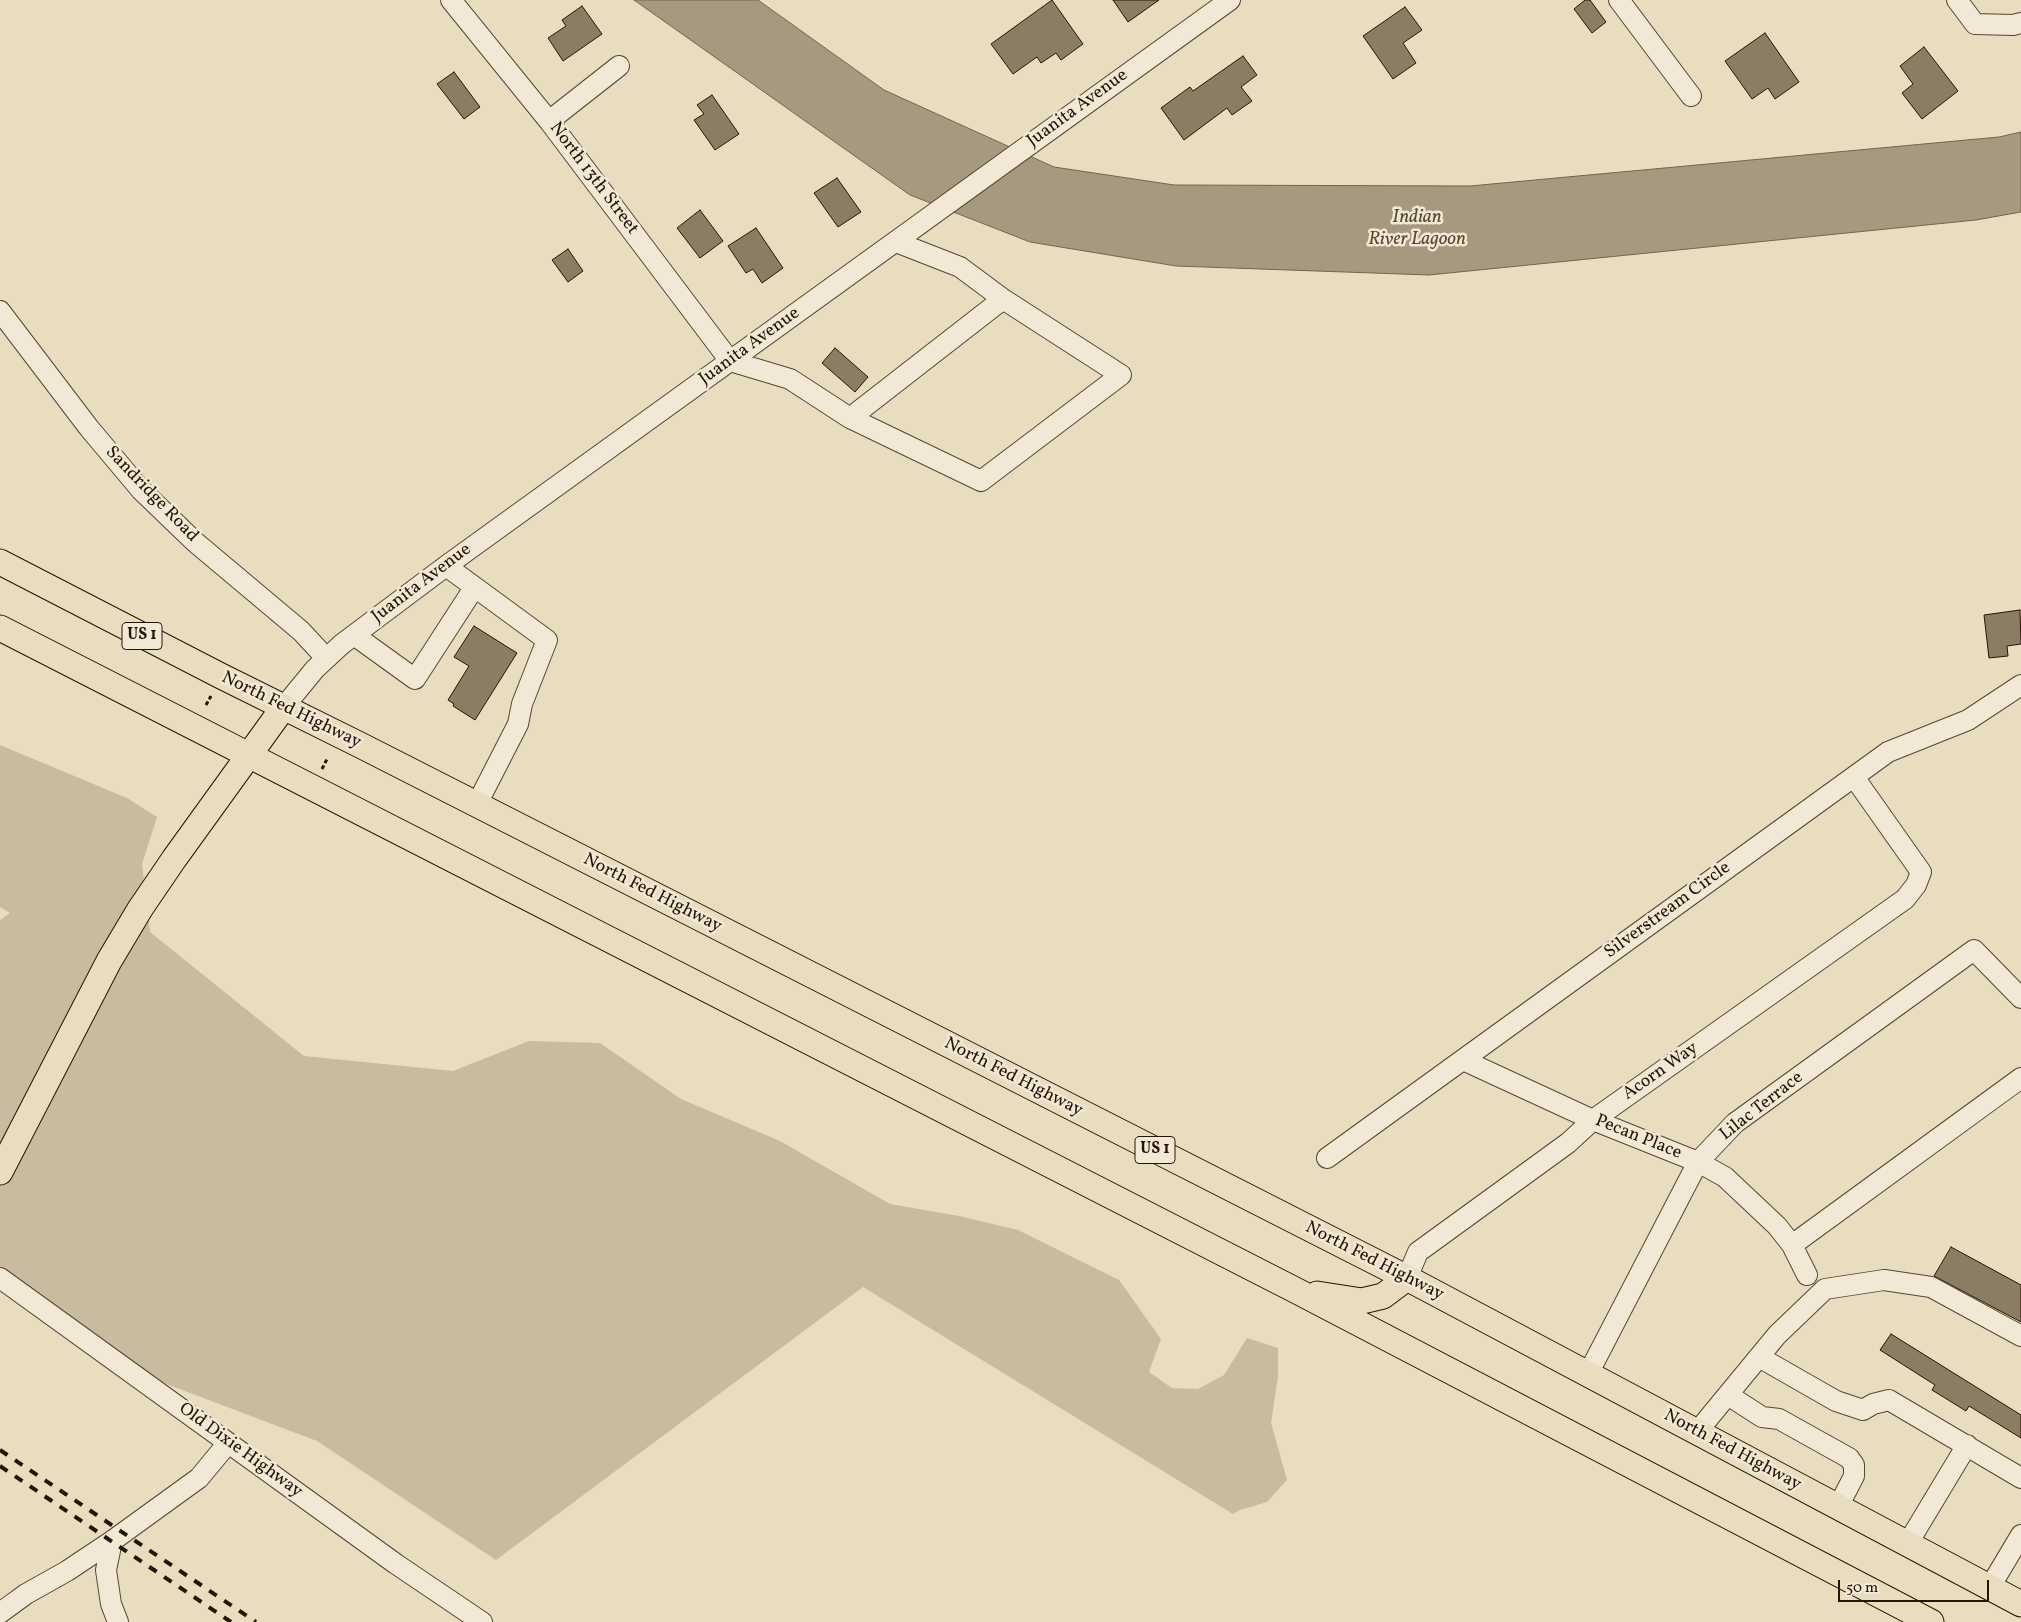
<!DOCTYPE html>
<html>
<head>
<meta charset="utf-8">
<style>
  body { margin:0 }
  #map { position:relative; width:2021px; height:1622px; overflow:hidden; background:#e9ddc0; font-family:Vollkorn,serif }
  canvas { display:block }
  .scale { position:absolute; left:1838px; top:1580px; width:151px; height:22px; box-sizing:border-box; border:2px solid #261400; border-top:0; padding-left:6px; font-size:15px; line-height:18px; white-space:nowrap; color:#261400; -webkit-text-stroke:4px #f1e9d6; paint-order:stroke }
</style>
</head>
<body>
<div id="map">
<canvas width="2021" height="1622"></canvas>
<div class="scale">50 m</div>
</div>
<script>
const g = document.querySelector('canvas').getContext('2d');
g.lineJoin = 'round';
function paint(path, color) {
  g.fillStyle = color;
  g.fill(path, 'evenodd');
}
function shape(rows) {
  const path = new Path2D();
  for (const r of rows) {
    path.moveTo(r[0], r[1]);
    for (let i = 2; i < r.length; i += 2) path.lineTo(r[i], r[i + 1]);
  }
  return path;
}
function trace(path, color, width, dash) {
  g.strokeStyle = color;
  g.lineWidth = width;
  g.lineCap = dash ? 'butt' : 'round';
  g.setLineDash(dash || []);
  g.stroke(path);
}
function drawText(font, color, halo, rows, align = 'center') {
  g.font = font + ' Vollkorn,serif';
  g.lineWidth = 5;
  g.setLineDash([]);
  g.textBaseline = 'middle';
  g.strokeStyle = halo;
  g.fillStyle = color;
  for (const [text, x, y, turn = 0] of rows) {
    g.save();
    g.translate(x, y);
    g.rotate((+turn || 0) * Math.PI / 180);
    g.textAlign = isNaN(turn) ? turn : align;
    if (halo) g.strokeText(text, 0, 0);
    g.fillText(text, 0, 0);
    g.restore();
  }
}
paint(shape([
  [0,745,127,798,157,817,142,864,150,932,304,1056,453,1071,529,1041,600,1043,681,1099,780,1141,890,1204,959,1216,1018,1230,1119,1280,1161,1339,1149,1372,1172,1388,1198,1389,1224,1375,1247,1338,1278,1348,1278,1377,1271,1423,1287,1480,1267,1502,1240,1510,1233,1514,863,1287,496,1560,317,1441,132,1371,0,1288,0,920,10,913,0,907]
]), '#c8bb9f');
const water = shape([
  [634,0,758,0,884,90,1054,167,1174,185,1470,186,1999,137,2021,132,2021,212,1976,220,1429,275,1176,266,1030,242,910,195,634,0]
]);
paint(water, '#a7997f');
trace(water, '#73644c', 1);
const building = shape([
  [1052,0,1083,44,1061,60,1056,53,1041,63,1037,57,1013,74,991,44,1052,0],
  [1113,0,1159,0,1128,22,1113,0],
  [1585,0,1590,0,1606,22,1592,33,1574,9,1585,0],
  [582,6,602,34,563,61,548,38,566,26,562,20,582,6],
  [1405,7,1422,30,1403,43,1416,63,1393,79,1363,36,1405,7],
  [1765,33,1799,82,1775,99,1768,88,1752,99,1725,61,1765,33],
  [1924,47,1958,91,1922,119,1902,93,1913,84,1900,66,1924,47],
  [1243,56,1257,75,1241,87,1252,101,1232,115,1227,108,1184,140,1161,108,1190,87,1193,91,1243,56],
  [454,72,480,107,464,119,437,84,454,72],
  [712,95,739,134,715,150,694,120,704,114,697,105,712,95],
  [837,178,861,212,838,227,814,193,837,178],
  [700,210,723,241,700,258,677,228,700,210],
  [756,228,783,268,762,283,753,269,746,273,728,246,756,228],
  [568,249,583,271,568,282,552,260,568,249],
  [835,348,868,377,855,392,822,363,835,348],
  [2020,610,2021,644,2007,646,2008,656,1989,658,1984,615,2020,610],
  [474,626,517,653,475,720,453,706,454,704,448,700,469,666,454,657,474,626],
  [1951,1247,2021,1285,2021,1322,1934,1276,1951,1247],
  [1891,1334,2021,1415,2021,1438,1969,1406,1966,1411,1932,1390,1935,1385,1880,1350,1891,1334]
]);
paint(building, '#8b7d64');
trace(building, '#261400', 1);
const minor = shape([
  [451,0,549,121,730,361,790,379,850,418,981,481,1121,375,1003,299,960,267,896,242],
  [1619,0,1691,96],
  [1957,0,1975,24,2013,25,2021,23],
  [549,121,619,66],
  [0,311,89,428,141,490,195,542,301,631,326,658],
  [850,418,1003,299],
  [446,566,547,640,522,704,518,724,477,804],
  [354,635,415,679,474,588],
  [283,708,315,669,342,644,446,566,1230,0],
  [1463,1060,1593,1120,1698,1162,1725,1177,1777,1226,1792,1245,1807,1275],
  [1327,1158,1888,752,1968,720,2021,685],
  [1792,1245,2021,1078],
  [0,1278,396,1564,482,1622],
  [1407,1278,1418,1252,1568,1143,1593,1120,1905,899,1916,885,1921,872,1854,777],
  [1759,1357,1836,1401,1863,1410,1873,1404,1889,1400,2021,1478],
  [1588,1374,1698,1162,1735,1123,1974,950,2021,998],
  [1728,1395,1762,1417,1779,1419,1849,1458,1854,1465,1854,1476,1838,1507],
  [1697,1432,1777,1335,1825,1289,1884,1280,1931,1287,2021,1336],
  [112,1541,106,1570,111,1604,118,1622],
  [1908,1543,1967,1445],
  [1990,1587,2021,1535],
  [0,1613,26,1594,67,1571,112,1541,199,1478,228,1443]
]);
const major = shape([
  [0,562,221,676,362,746,1407,1278,2021,1604],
  [0,628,1297,1291,1931,1622],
  [0,1172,109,961,140,909,174,859,283,708],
  [1317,1294,1362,1301,1383,1296,1407,1278]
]);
trace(minor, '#574630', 22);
trace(major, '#261400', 27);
trace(shape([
  [206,705,211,696],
  [322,769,327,759]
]), '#261400', 3, [4, 2.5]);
trace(minor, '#f1e9d6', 20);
trace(major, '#e9ddc0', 25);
trace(shape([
  [0,1450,256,1622],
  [0,1466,231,1622]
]), '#261400', 4, [9, 9]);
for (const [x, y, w] of [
  [142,636,40],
  [1155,1150,40]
]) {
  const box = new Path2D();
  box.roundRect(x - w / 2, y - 13.5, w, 27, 4);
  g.fillStyle = '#f1e9d6';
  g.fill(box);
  trace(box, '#261400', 1);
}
drawText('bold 16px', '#261400', null, [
  ["US 1",142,636],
  ["US 1",1155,1150]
]);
drawText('18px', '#261400', '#f1e9d6', [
  ["Juanita Avenue",1078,109,-36],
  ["North 13th Street",593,179,53],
  ["Juanita Avenue",750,347,-36],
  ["Sandridge Road",151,495,46],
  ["Juanita Avenue",422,584,-37],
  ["North Fed Highway",291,711,26],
  ["North Fed Highway",652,894,27],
  ["Silverstream Circle",1668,911,-36],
  ["Acorn Way",1661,1072,-35],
  ["North Fed Highway",1013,1078,27],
  ["Lilac Terrace",1762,1107,-38],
  ["Pecan Place",1638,1138,22],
  ["North Fed Highway",1374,1262,27],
  ["Old Dixie Highway",240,1451,36],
  ["North Fed Highway",1732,1451,28]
]);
drawText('italic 19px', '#5a4933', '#f1e9d6', [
  ["Indian",1417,219],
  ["River Lagoon",1417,241]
]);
</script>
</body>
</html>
